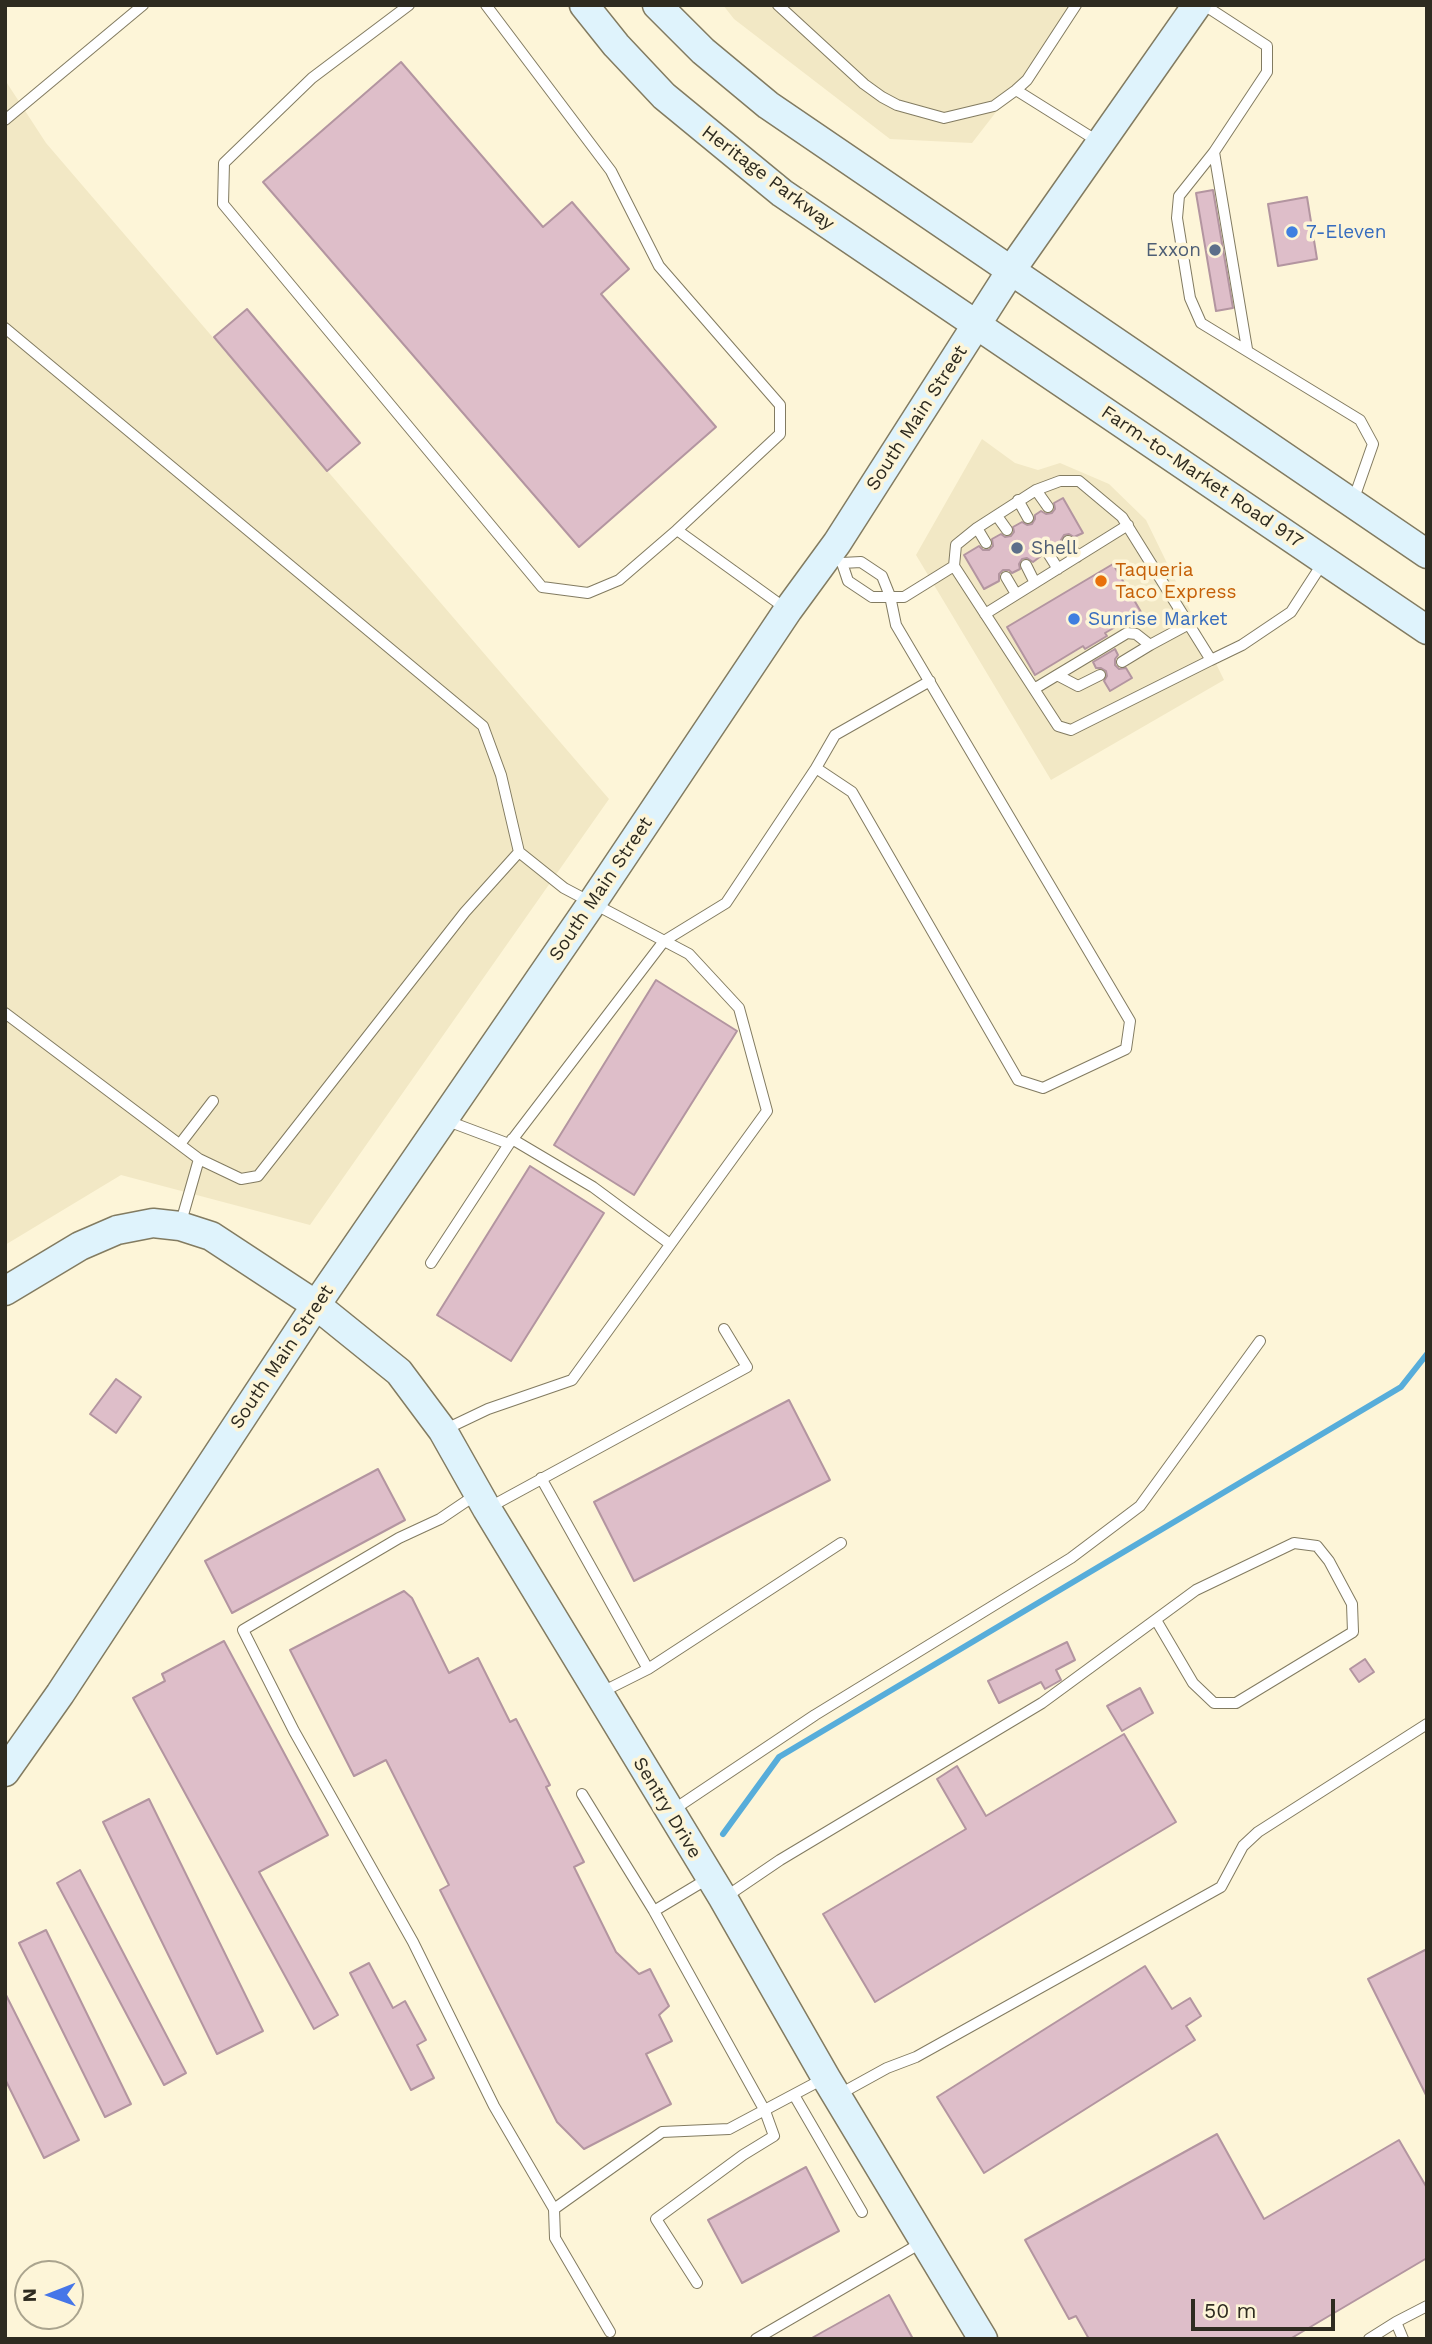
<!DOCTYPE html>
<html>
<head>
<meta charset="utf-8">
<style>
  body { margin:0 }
  #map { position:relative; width:1432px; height:2344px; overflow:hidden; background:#fdf5d8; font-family:"Work Sans",sans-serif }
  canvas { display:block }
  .frame { position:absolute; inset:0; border:7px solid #2e2b20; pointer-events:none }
  .north { position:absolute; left:14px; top:2260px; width:70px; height:70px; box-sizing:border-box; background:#fdf5d8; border:2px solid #aaa48e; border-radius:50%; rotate:269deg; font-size:19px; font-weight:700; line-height:28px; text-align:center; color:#2e2b20 }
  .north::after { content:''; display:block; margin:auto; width:24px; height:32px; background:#4676e8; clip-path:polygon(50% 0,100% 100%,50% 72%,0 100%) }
  .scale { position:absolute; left:1191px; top:2299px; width:144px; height:32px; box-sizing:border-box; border:4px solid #2e2b20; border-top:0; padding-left:9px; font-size:21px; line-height:24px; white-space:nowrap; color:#2e2b20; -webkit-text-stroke:5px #fdf5d8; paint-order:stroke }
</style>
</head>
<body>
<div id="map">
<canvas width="1432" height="2344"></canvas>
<div class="frame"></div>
<div class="north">N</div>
<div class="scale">50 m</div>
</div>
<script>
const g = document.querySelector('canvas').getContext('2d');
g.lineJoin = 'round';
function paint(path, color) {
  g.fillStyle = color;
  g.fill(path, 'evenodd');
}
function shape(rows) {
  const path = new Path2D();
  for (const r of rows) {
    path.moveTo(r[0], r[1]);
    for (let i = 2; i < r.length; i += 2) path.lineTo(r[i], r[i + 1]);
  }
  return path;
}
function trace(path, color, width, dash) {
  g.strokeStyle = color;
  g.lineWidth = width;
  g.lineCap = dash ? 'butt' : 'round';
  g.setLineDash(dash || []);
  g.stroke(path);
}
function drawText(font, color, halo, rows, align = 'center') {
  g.font = font + ' "Work Sans",sans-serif';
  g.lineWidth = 7;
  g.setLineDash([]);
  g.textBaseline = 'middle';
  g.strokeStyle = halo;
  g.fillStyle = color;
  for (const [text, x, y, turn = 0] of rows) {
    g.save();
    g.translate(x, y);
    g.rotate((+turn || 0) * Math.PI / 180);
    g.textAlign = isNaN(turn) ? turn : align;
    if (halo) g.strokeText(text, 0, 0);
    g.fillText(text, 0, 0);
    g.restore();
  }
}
paint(shape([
  [723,5,1079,5,972,143,890,139,734,19],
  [5,80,46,143,609,799,310,1225,121,1175,5,1245],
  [982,439,1015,463,1038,470,1060,463,1109,484,1146,520,1224,680,1051,780,916,555]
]), '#f2e8c5');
trace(shape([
  [723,1834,779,1757,1401,1387,1427,1354]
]), '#57adda', 6);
const building = shape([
  [401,62,543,227,572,202,629,269,601,294,716,427,579,547,263,182,401,62],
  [1213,190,1233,308,1216,311,1196,193,1213,190],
  [1307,197,1317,259,1278,266,1268,204,1307,197],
  [247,309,360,443,327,471,214,337,247,309],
  [1063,498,1083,533,1074,537,1069,534,1064,535,1061,540,1062,545,1054,549,1051,546,1045,546,1041,550,1041,556,1033,562,1027,558,1022,559,1019,564,1020,569,1012,573,1009,570,1003,570,999,574,999,581,984,589,964,555,979,546,983,550,989,550,993,546,992,539,1001,534,1005,537,1011,536,1014,532,1013,527,1022,522,1027,525,1032,524,1035,519,1035,515,1041,511,1046,514,1052,513,1055,509,1054,503,1063,498],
  [1113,564,1141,612,1105,633,1107,636,1085,649,1083,646,1035,675,1007,627,1113,564],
  [1115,649,1118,655,1115,659,1115,665,1119,669,1126,668,1132,678,1110,691,1104,681,1107,676,1106,671,1101,668,1096,668,1093,662,1115,649],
  [656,980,737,1031,634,1195,554,1145,656,980],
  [530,1166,604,1213,511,1361,437,1315,530,1166],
  [116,1379,141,1397,116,1433,90,1414,116,1379],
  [789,1400,830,1480,634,1581,594,1502,789,1400],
  [378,1469,405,1520,232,1613,205,1561,378,1469],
  [404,1591,412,1598,449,1673,478,1658,510,1722,516,1719,550,1785,546,1787,584,1862,574,1867,616,1952,639,1974,650,1969,669,2006,659,2015,672,2041,646,2054,671,2104,584,2149,557,2122,440,1890,449,1885,386,1760,354,1776,290,1650,404,1591],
  [224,1641,328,1835,259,1872,338,2015,314,2029,133,1698,165,1681,162,1674,224,1641],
  [1067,1642,1075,1660,1056,1670,1061,1680,1045,1689,1041,1682,999,1703,988,1681,1067,1642],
  [1365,1659,1374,1672,1359,1682,1350,1669,1365,1659],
  [1140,1688,1153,1713,1122,1731,1107,1706,1140,1688],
  [1124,1734,1176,1822,875,2002,823,1914,966,1829,937,1779,957,1766,986,1816,1124,1734],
  [149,1799,263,2031,217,2054,103,1822,149,1799],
  [80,1870,186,2073,164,2085,57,1883,80,1870],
  [46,1930,131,2104,105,2117,19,1943,46,1930],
  [1427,1949,1427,2097,1368,1979,1427,1949],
  [369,1963,393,2008,405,2001,426,2040,417,2045,434,2078,411,2090,350,1973,369,1963],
  [1145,1966,1172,2009,1190,1998,1201,2016,1186,2026,1195,2040,984,2173,937,2097,1145,1966],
  [5,1993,79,2140,44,2158,5,2079,5,1993],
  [1217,2134,1264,2219,1399,2140,1427,2188,1427,2258,1290,2339,1089,2339,1076,2316,1069,2319,1025,2240,1217,2134],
  [806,2167,839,2231,742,2283,708,2220,806,2167],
  [889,2295,913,2339,810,2339,889,2295]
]);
paint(building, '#debec9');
trace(building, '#b395a0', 2);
const lane = shape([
  [409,5,312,78,224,163,223,204,542,587,588,593,619,580,677,530],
  [486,5,611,171,659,266,780,405,780,434,677,530,785,608],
  [778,5,864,84,882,97,897,105,944,118,994,106,1016,90,1027,80,1076,5],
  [1204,5,1267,46,1267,72,1214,152,1179,196,1177,218,1190,298,1201,323,1360,420,1373,444,1353,501],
  [1016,90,1099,142],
  [5,120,143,5],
  [1214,152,1247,349],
  [5,328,483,726,501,775,519,852,564,888,689,954,739,1008,767,1111,572,1380,488,1409,446,1429],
  [1036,490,1048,507],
  [1018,500,1028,518],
  [997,516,1007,530],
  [977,528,986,543],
  [1068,541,1077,557],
  [1048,553,1058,569],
  [842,563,848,581,872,597,904,597,954,566],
  [1026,565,1035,583],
  [1006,577,1016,594],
  [985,614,1128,525],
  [1211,660,1071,730,1058,726,954,566,956,545,977,528,1036,490,1060,481,1079,481,1122,517,1211,660,1242,645,1291,612,1324,561],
  [1122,662,1150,645],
  [1057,675,1078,686,1100,675],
  [1034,689,1127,633,1136,634,1150,645,1189,624],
  [816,768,835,735,930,681],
  [5,1013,199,1159,241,1179,258,1176,465,912,519,852],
  [445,1120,509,1144,664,941,726,903,816,768,852,792,1018,1080,1043,1088,1126,1049,1130,1021,896,625,890,596,882,576,861,562,842,563,832,557],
  [512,1139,593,1187,670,1244],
  [180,1144,213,1101],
  [181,1222,199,1159],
  [431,1263,509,1144],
  [541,1478,648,1669],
  [477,1494,440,1519,399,1538,243,1630,294,1731,413,1942,494,2106,554,2209,662,2132,729,2129,823,2079],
  [490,1507,747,1367,724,1329],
  [602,1692,648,1669,841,1543],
  [582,1794,654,1911],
  [673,1810,815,1715,1071,1558,1140,1506,1260,1341],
  [727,1896,780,1860,1042,1703,1196,1590,1294,1543,1317,1546,1329,1561,1352,1604,1353,1632,1236,1703,1214,1703,1193,1683,1156,1620],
  [794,2095,862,2212],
  [838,2095,887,2068,916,2057,1221,1887,1243,1846,1258,1832,1427,1724],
  [554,2209,555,2238,610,2332],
  [697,2283,656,2219,743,2155,774,2136,765,2111,654,1911,709,1878],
  [1396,2322,1427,2306],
  [756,2339,921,2243],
  [1369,2339,1396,2322,1403,2339]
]);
const secondary = shape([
  [584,5,616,45,664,96,782,193,1427,630],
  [657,5,703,51,768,105,1427,554],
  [5,1291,80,1246,117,1230,153,1223,180,1226,211,1236,316,1305,399,1372,443,1431,487,1509,723,1898,826,2078,983,2339],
  [5,1772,60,1694,316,1305,592,903,788,610,837,543,1012,269,1197,5]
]);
trace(lane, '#827b61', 12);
trace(secondary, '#827b61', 31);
trace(lane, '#fff', 10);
trace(secondary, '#dff3fc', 28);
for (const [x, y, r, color] of [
  [1292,232,7,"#3f7fe0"],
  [1215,250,7,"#5c6f8a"],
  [1017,548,7,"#5c6f8a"],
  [1101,581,7,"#e8710a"],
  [1074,619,7,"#3f7fe0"]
]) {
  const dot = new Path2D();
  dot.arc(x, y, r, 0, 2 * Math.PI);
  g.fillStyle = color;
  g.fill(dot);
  trace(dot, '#fdf5d8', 2.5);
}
drawText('19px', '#2e2b20', '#fdf5d8', [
  ["Heritage Parkway",768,178,37],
  ["South Main Street",917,418,-57],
  ["Farm-to-Market Road 917",1202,477,34],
  ["South Main Street",601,889,-56],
  ["South Main Street",282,1357,-56],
  ["Sentry Drive",667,1808,59]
]);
drawText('19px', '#366cbe', '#fdf5d8', [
  ["7-Eleven",1306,232],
  ["Sunrise Market",1088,619]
], 'left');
drawText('19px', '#4e5e75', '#fdf5d8', [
  ["Exxon",1201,250],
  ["Shell",1031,548,"left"]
], 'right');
drawText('19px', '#c56008', '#fdf5d8', [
  ["Taqueria",1115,570],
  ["Taco Express",1115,592]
], 'left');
</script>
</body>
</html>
